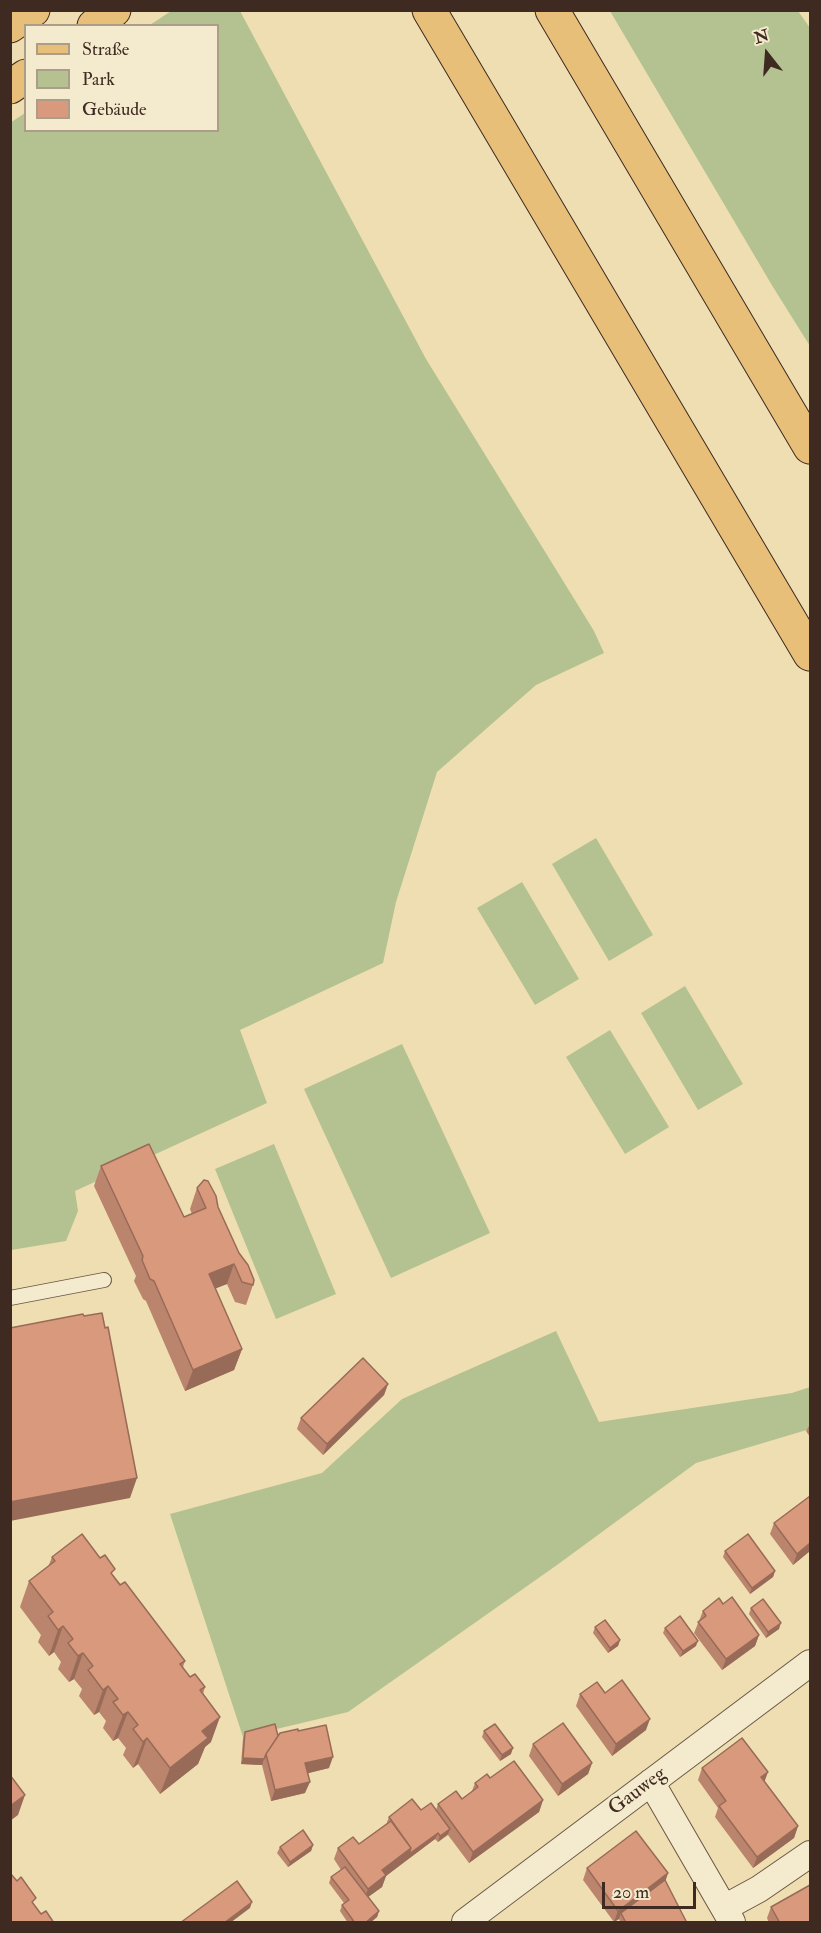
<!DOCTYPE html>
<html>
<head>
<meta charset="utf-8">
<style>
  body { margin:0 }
  #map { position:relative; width:821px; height:1933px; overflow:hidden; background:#eedeb2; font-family:"IM FELL Double Pica",serif }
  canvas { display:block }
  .frame { position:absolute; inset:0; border:12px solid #3e2a21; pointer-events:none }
  .legend { position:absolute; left:24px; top:24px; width:195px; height:108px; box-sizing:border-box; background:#f4eacd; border:2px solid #ab9d88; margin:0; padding:8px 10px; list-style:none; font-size:18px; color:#3e2a21 }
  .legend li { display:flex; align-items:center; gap:12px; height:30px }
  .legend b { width:30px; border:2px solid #ab9d88 }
  .north { position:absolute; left:737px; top:24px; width:60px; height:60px; -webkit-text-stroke:4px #f4eacd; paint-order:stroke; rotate:343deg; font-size:16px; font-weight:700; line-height:24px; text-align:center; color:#3e2a21 }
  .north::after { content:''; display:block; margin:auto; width:21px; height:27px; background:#3e2a21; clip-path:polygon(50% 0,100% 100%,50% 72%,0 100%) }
  .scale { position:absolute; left:602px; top:1882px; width:94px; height:27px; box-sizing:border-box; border:3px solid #3e2a21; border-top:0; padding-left:8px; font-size:18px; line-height:21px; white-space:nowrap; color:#3e2a21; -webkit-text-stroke:4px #f4eacd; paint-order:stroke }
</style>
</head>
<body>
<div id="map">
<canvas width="821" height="1933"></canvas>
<div class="frame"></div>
<ul class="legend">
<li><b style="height:8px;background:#e7bf79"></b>Straße</li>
<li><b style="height:16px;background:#b3c290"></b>Park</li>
<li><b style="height:16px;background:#d9997d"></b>Gebäude</li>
</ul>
<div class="north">N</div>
<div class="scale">20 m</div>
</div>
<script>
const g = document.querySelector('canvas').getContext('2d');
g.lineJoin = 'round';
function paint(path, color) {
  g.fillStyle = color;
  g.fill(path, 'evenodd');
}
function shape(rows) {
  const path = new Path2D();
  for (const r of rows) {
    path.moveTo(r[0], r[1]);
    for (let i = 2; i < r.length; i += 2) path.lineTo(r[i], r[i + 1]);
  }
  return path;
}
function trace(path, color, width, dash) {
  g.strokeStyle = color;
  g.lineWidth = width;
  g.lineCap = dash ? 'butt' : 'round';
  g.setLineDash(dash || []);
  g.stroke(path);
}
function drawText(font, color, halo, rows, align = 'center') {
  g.font = font + ' "IM FELL Double Pica",serif';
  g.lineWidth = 6;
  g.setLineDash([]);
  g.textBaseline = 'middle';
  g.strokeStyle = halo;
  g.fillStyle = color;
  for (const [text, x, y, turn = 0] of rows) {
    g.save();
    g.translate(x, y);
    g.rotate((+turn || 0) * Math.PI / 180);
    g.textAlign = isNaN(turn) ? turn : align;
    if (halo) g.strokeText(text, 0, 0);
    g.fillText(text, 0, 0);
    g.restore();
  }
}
paint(shape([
  [171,11,240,11,426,359,594,631,604,653,536,685,437,772,396,902,383,963,240,1030,267,1103,75,1191,78,1211,66,1241,11,1250,10,123,25,113,26,130,218,130,218,26,150,25],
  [610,11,798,11,810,28,810,346,773,287],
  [596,838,653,935,609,961,552,864],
  [522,882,579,979,535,1005,477,908],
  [685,986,743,1084,698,1110,641,1013],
  [610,1030,669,1127,625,1154,566,1057],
  [402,1044,490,1233,391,1278,304,1089],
  [274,1144,336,1294,276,1319,215,1169],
  [556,1331,599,1422,792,1393,810,1387,810,1429,696,1463,557,1565,348,1712,243,1737,170,1514,322,1473,402,1399]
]), '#b3c290');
const service = shape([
  [10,1298,104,1280]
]);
const minor = shape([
  [651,1782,732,1922],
  [724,1908,759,1889,810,1854],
  [465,1922,810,1663]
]);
const primary = shape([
  [10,26,33,10],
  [94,26,114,10],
  [10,87,26,76]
]);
const motorway = shape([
  [429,10,810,654],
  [552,10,810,447]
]);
trace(service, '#6a5745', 16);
trace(minor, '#6a5745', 28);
trace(primary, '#3e2a21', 35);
trace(motorway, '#3e2a21', 35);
trace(service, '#f4eacd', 14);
trace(minor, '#f4eacd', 26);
trace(primary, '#e7bf79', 33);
trace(motorway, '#e7bf79', 33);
paint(shape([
  [101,1166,184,1217,192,1214,190,1209,197,1188,218,1207,253,1285,246,1305,235,1302,227,1284,215,1288,242,1349,234,1370,185,1391,146,1301,143,1299,134,1281,136,1276,94,1186],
  [388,1384,384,1395,323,1455,297,1429,301,1418],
  [810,1425,810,1437,806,1431,809,1426],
  [774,1523,810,1551,793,1565,770,1534],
  [725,1551,775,1571,773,1577,750,1594,723,1557],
  [52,1557,113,1575,185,1661,183,1667,190,1677,205,1687,203,1694,211,1742,205,1747,198,1764,160,1794,138,1764,133,1768,123,1755,126,1748,118,1738,113,1741,103,1728,106,1721,99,1712,94,1715,79,1696,82,1689,74,1679,69,1682,58,1669,61,1662,54,1652,49,1656,38,1642,41,1635,20,1607,29,1581,48,1567],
  [751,1608,779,1629,766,1638,749,1614],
  [703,1611,759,1635,755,1646,722,1670,694,1633],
  [595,1627,620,1640,618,1646,608,1653,593,1633],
  [665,1628,696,1646,680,1657,663,1633],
  [605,1693,646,1730,612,1756,576,1706,580,1694],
  [298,1731,329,1768,308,1773,305,1793,271,1801,262,1765,241,1764,243,1738,245,1732,278,1736],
  [484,1731,511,1754,500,1761,482,1737],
  [533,1744,592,1763,588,1774,558,1796,529,1756],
  [702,1768,764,1782,798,1826,794,1838,753,1868,715,1817,718,1808,698,1780],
  [490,1778,543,1800,539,1812,469,1863,448,1835,438,1842,435,1839,386,1876,382,1887,368,1897,379,1911,377,1917,370,1923,348,1923,340,1911,342,1905,344,1903,329,1883,331,1877,341,1870,334,1859,338,1848,359,1844,387,1823,387,1822,389,1817,421,1810,436,1810,438,1804,462,1799,472,1791,475,1783],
  [313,1845,311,1851,288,1867,277,1853,280,1847],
  [587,1868,668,1873,665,1882,687,1923,621,1923,619,1919,614,1922,583,1880],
  [771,1907,810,1923,769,1923,767,1918]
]), '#bb846c');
paint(shape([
  [234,1264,227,1284,202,1294,209,1274],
  [242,1349,234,1370,185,1391,193,1370],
  [388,1384,384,1395,323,1455,327,1444],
  [137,1478,130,1498,10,1521,10,1502],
  [810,1543,810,1551,793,1565,797,1554],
  [775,1571,773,1577,750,1594,752,1588],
  [781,1623,779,1629,766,1638,768,1632],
  [63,1626,54,1652,49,1656,58,1630],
  [759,1635,755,1646,722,1670,726,1659],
  [620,1640,618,1646,608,1653,610,1648],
  [698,1641,696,1646,680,1657,683,1651],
  [83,1653,74,1679,69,1682,78,1656],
  [108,1686,99,1712,94,1715,103,1690],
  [128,1712,118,1738,113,1741,123,1715],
  [220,1717,211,1742,205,1747,198,1764,160,1794,170,1768,202,1731],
  [650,1719,646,1730,612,1756,616,1744],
  [147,1738,138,1764,133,1768,143,1742],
  [513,1748,511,1754,500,1761,502,1755],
  [333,1757,329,1768,301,1775,305,1763],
  [243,1758,264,1759,262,1765,241,1764],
  [592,1763,588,1774,558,1796,562,1784],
  [768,1772,764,1783,761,1777],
  [310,1782,305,1793,271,1801,275,1790],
  [25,1795,18,1815,10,1821,10,1806],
  [543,1800,539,1812,469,1863,473,1852],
  [798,1826,794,1838,753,1868,757,1857],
  [450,1829,448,1834,438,1842,440,1836],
  [438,1833,435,1839,407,1860,409,1854],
  [313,1845,311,1851,288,1867,290,1862],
  [411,1848,407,1860,386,1876,382,1887,364,1900,368,1889,382,1870],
  [668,1873,664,1885,621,1913,619,1919,614,1922,618,1911],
  [252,1902,250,1908,230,1923,224,1923],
  [379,1911,377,1917,370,1923,365,1923]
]), '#986b58');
const building = shape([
  [149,1144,184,1217,206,1208,197,1188,204,1180,208,1181,216,1196,218,1207,239,1253,248,1265,254,1280,253,1285,242,1282,234,1264,209,1274,242,1349,193,1370,154,1281,150,1279,142,1260,143,1256,101,1166,149,1144],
  [102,1313,105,1328,108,1327,137,1478,10,1502,10,1328,83,1314,84,1316,102,1313],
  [363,1358,388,1384,327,1444,301,1418,363,1358],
  [810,1496,810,1543,797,1554,774,1523,810,1496],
  [82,1534,100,1558,105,1555,115,1569,111,1573,120,1585,125,1582,185,1661,180,1664,190,1677,195,1674,205,1687,200,1690,220,1717,202,1731,208,1738,170,1768,147,1738,143,1742,133,1729,138,1725,128,1712,123,1715,113,1702,118,1699,108,1686,103,1690,88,1670,93,1666,83,1653,78,1656,68,1643,73,1639,63,1626,58,1630,48,1616,53,1612,29,1581,55,1561,52,1557,82,1534],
  [748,1534,775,1571,752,1588,725,1551,748,1534],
  [732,1597,759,1635,726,1659,698,1622,706,1616,703,1611,719,1598,723,1604,732,1597],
  [763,1599,781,1623,768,1632,751,1608,763,1599],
  [680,1616,698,1641,683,1651,665,1628,680,1616],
  [605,1620,620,1640,610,1648,595,1627,605,1620],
  [622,1680,650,1719,616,1744,580,1694,597,1682,605,1693,622,1680],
  [563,1723,592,1763,562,1784,533,1744,563,1723],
  [275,1724,278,1736,266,1754,264,1759,243,1758,245,1732,275,1724],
  [495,1724,513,1748,502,1755,484,1731,495,1724],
  [326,1725,333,1757,305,1763,310,1782,275,1790,266,1754,280,1733,298,1729,298,1731,326,1725],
  [742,1738,768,1772,761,1777,798,1826,757,1857,719,1806,726,1801,702,1768,742,1738],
  [514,1761,543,1800,473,1852,438,1804,456,1791,462,1799,478,1787,475,1783,487,1774,490,1778,514,1761],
  [10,1775,25,1795,10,1806,10,1775],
  [412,1799,421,1810,431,1803,450,1829,440,1836,438,1833,409,1854,411,1848,389,1817,412,1799],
  [391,1821,411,1848,382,1870,386,1875,368,1889,338,1848,353,1837,359,1844,391,1821],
  [303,1830,313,1845,290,1862,280,1847,303,1830],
  [636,1831,668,1873,618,1911,587,1868,636,1831],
  [345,1867,379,1911,365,1923,355,1923,342,1905,349,1900,331,1877,345,1867],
  [10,1873,17,1881,21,1877,36,1898,32,1902,41,1914,46,1911,54,1923,10,1923,10,1873],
  [665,1880,687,1923,626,1923,621,1913,665,1880],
  [237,1881,252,1902,224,1923,180,1923,237,1881],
  [810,1885,810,1923,780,1923,771,1907,810,1885]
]);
paint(building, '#d9997d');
trace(building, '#986b58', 1.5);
drawText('20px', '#3e2a21', '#f4eacd', [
  ["Gauweg",638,1792,-37]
]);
</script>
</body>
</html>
